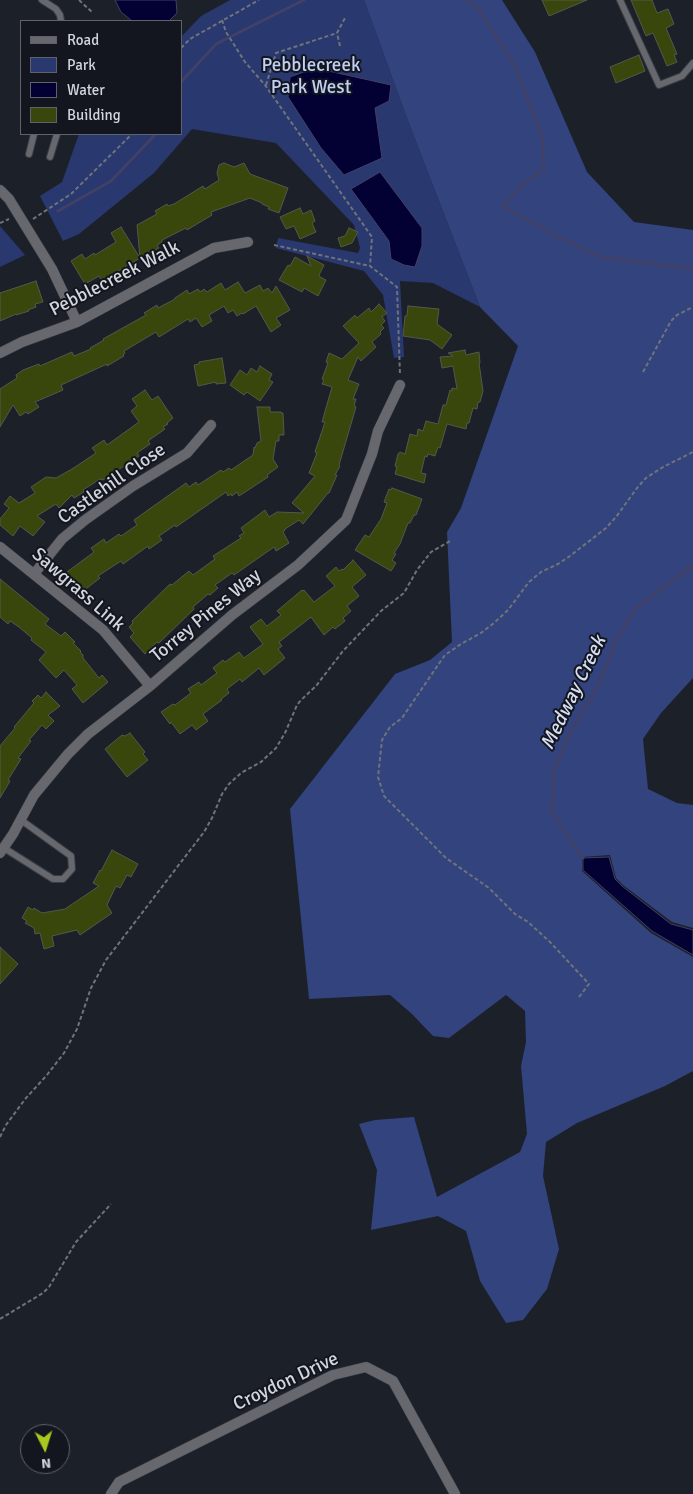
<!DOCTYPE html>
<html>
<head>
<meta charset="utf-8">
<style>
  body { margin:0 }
  #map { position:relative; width:693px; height:1494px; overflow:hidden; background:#1c2029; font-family:Signika,sans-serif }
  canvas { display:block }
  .legend { position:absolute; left:20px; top:20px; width:162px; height:115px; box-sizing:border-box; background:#13161f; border:1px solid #5f626a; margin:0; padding:6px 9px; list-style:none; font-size:15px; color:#d2d5db }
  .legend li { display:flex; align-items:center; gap:10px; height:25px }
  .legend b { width:25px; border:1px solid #5f626a }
  .north { position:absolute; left:20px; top:1424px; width:50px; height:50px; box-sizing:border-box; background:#13161f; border:1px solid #5f626a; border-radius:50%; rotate:175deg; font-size:14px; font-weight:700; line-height:20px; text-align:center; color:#d2d5db }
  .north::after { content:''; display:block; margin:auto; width:18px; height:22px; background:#a7c81f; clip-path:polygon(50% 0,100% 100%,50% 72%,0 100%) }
</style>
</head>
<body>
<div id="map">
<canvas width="693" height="1494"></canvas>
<ul class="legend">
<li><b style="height:6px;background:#66686d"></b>Road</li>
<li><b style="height:14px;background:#29386f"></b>Park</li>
<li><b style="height:14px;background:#030034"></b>Water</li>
<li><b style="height:14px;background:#3a470c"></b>Building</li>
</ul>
<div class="north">N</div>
</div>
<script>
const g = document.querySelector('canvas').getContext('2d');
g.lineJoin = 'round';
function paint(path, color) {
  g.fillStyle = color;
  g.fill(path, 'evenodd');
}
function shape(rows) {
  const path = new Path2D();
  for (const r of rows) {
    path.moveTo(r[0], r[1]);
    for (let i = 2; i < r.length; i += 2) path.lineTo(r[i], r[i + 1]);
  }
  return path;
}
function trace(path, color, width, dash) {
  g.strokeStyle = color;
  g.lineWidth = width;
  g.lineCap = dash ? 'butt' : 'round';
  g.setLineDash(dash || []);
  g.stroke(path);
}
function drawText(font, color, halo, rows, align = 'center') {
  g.font = font + ' Signika,sans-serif';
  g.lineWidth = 4;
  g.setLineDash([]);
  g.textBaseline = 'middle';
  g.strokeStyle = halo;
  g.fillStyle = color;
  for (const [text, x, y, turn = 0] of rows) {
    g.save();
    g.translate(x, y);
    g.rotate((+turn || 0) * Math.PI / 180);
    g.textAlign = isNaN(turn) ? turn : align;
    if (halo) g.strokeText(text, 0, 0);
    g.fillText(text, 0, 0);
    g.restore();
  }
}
paint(shape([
  [230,0,364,0,408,121,480,307,433,283,400,281,404,357,394,358,383,295,364,271,276,248,278,238,358,253,360,248,354,225,276,143,192,129,154,173,79,234,63,241,40,196,62,182,79,134,181,134,181,37,201,16],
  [0,226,25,255,0,267]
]), '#29386f');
paint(shape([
  [364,0,502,0,535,52,587,172,634,222,693,230,693,678,661,713,643,739,648,789,677,803,693,805,693,928,672,922,623,885,616,878,610,855,582,857,582,871,651,933,693,957,693,1071,665,1086,577,1123,546,1142,543,1176,559,1249,547,1289,523,1320,506,1323,480,1281,466,1231,438,1216,371,1230,377,1170,359,1124,375,1120,414,1117,437,1197,520,1152,527,1134,521,1066,526,1042,525,1011,506,995,449,1038,433,1036,412,1014,390,995,309,999,290,809,395,674,430,660,452,642,447,532,461,508,518,346,480,307,408,121]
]), '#32437e');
const water = shape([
  [115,0,176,0,177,13,169,21,132,21,121,12,115,0],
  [315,68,391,85,389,101,375,108,382,158,344,175,321,148,288,97,290,77,315,68],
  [380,172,422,228,422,246,415,267,404,265,391,259,389,241,351,189,380,172],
  [609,857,615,879,622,886,671,924,693,930,693,955,652,931,583,870,583,858,609,857]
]);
paint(water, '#030034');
trace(water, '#414066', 1);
trace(shape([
  [467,0,479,9,516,68,542,137,544,169,523,184,503,206,556,236,601,257,693,269],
  [181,82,216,44,304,0],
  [58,211,111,181,152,138,155,134],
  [583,858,552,813,554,770,571,731,598,687,616,641,635,609,693,565]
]), '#414066', 3);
const building = shape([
  [542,0,587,0,549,16,542,0],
  [631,0,652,0,657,13,668,9,674,24,666,28,677,54,674,55,677,62,667,66,653,33,646,36,631,0],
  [639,55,645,71,616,83,610,67,639,55],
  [224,163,234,167,244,163,250,174,288,188,279,213,268,209,269,207,262,204,262,203,250,198,211,212,212,215,187,230,186,228,162,240,162,242,157,245,159,248,140,258,137,225,157,214,155,211,167,204,168,206,174,204,203,186,205,189,219,180,217,173,219,165,224,163],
  [300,208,303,214,311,210,315,221,312,223,316,232,300,239,294,226,286,229,280,217,300,208],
  [121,227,140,258,102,281,99,276,85,284,71,261,82,254,85,259,94,253,95,255,116,242,111,233,121,227],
  [349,228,358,232,352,243,341,247,338,238,345,236,349,228],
  [307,256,324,265,319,275,320,277,326,280,318,296,304,288,302,292,279,280,288,265,290,266,295,257,311,266,307,256],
  [36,281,43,302,35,304,36,307,28,310,29,311,16,315,16,314,0,321,0,293,36,281],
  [238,282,245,293,260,285,263,291,268,288,272,293,276,286,290,310,276,318,281,325,271,332,256,306,243,314,242,313,237,316,233,310,228,313,224,306,209,315,212,321,202,327,196,318,190,322,188,319,159,337,156,332,124,351,125,353,123,355,124,356,107,366,107,364,61,385,63,390,35,402,39,407,28,414,26,412,20,416,13,405,0,427,0,389,17,378,16,375,23,370,39,364,40,366,72,352,74,356,91,349,90,348,104,340,103,339,146,315,144,313,157,305,158,308,175,299,175,298,187,290,189,294,198,289,200,292,204,289,207,292,221,283,225,290,238,282],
  [379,304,387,313,382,317,385,321,381,325,384,328,380,332,381,334,372,342,376,347,361,361,358,357,348,380,359,384,353,399,356,399,354,406,356,407,339,465,340,466,335,475,337,475,329,493,328,493,303,524,299,520,285,529,285,530,283,532,289,543,276,551,274,547,234,575,232,573,215,585,218,588,210,595,208,594,193,607,194,609,159,643,157,642,145,654,130,637,134,633,129,627,133,623,132,621,170,584,172,585,189,571,193,575,215,559,213,556,241,538,239,536,244,533,241,528,265,510,269,517,277,512,304,513,292,503,315,476,309,473,317,453,315,452,325,422,322,422,332,387,322,384,324,380,322,379,328,363,326,362,329,353,342,359,359,343,343,326,355,315,357,318,369,308,371,312,379,304],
  [408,306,439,309,437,324,452,335,442,349,430,340,403,336,405,316,407,316,408,306],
  [465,350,466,355,479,352,480,363,479,363,483,391,480,402,478,402,477,409,473,408,469,423,467,423,466,429,447,424,440,448,438,447,435,456,428,454,427,457,425,456,421,473,426,474,424,483,395,474,397,467,395,466,398,454,400,452,405,454,410,434,417,436,418,429,423,431,426,421,438,424,443,405,446,405,450,390,452,391,452,388,457,389,453,366,442,368,440,357,453,356,448,353,465,350],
  [222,358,226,383,216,384,216,382,198,386,194,365,199,364,199,362,222,358],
  [260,366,272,374,269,380,273,382,260,401,247,392,244,395,230,385,240,370,247,375,251,368,257,372,260,366],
  [145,390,152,400,158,396,173,418,167,423,168,424,163,427,165,429,148,441,150,444,137,453,139,456,103,480,100,479,83,490,84,492,74,498,72,495,59,508,56,504,37,516,45,522,33,536,20,526,13,536,0,525,0,519,9,508,4,504,10,496,19,503,35,493,31,487,46,477,56,478,72,469,96,453,92,448,104,440,107,445,139,422,131,411,137,406,132,399,145,390],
  [257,407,270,407,270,412,281,412,281,413,283,413,284,435,279,435,279,441,276,441,273,459,278,467,267,475,268,477,239,496,237,492,232,496,231,494,228,496,226,492,176,527,175,525,159,536,162,540,149,549,148,546,123,564,121,561,98,576,100,578,83,591,81,589,80,589,67,572,94,552,91,548,104,539,106,543,119,534,121,536,137,525,134,520,186,483,189,487,196,482,198,485,221,470,223,472,229,468,231,470,253,455,254,447,255,448,257,443,261,441,257,407],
  [392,488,422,499,416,515,414,515,410,523,408,523,400,544,394,553,396,554,392,560,396,563,391,571,355,550,365,535,369,537,381,519,387,503,384,502,389,489,391,490,392,488],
  [353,560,366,575,352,587,359,596,347,606,351,611,343,618,345,621,335,629,333,627,324,635,311,617,279,642,282,646,278,649,285,658,264,675,259,668,242,682,240,679,227,689,229,693,221,699,222,700,203,714,208,721,196,730,192,725,180,734,171,722,170,724,161,712,173,704,175,705,191,693,188,689,199,682,201,685,217,673,213,668,223,660,225,662,239,652,244,658,263,644,250,627,261,619,267,626,281,615,277,611,302,590,303,591,304,590,314,602,335,586,326,576,336,567,339,571,342,569,343,570,353,560],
  [0,579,49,619,45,624,61,636,65,632,75,642,73,643,81,651,80,652,83,655,83,658,99,678,102,675,108,682,83,703,72,689,77,685,64,670,56,678,39,660,46,652,31,640,32,638,19,627,10,621,8,624,0,617,0,579],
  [46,692,60,706,48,715,54,721,46,729,42,725,29,740,31,741,18,758,21,759,8,780,10,781,0,798,0,746,15,728,14,727,34,703,32,701,38,695,41,698,46,692],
  [130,733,145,752,143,754,148,760,127,777,105,749,122,735,125,736,130,733],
  [112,850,138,864,131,877,127,875,120,888,116,886,107,905,112,913,80,935,77,930,52,936,54,946,44,949,40,933,35,934,34,928,25,923,27,921,22,918,28,907,33,910,34,908,42,913,65,909,99,886,93,883,100,870,101,871,112,850],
  [0,947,18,964,0,984,0,947]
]);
paint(building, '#3a470c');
trace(building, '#54584c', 1);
const lane = shape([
  [42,0,56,9,60,15,61,21],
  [620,0,659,85,682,76,693,63],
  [29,154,34,134],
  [50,157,57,134],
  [4,848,53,879,63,879,72,869,71,856,21,820]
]);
const street = shape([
  [0,190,9,199,52,269,77,322],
  [0,353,22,342,77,322,214,248,248,242],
  [0,547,103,630,150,686],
  [34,574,62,539,85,520,133,486,187,453,211,425],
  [0,853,13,834,34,795,68,754,88,734,150,686,232,615,298,565,346,520,372,454,378,431,400,385],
  [111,1494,119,1482,333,1375,366,1367,393,1381,455,1494]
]);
trace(lane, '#393d45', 8);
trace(street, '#393d45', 11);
trace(shape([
  [79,0,93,13],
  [222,20,226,32,245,62,265,85,372,237,370,266],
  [340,46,337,33,345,18],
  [181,48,190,39,259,0],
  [266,85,276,53,337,33],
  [33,219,71,194,132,134],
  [0,223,9,219],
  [274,245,370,266,397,287,400,375],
  [643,372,671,321,677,315,693,307],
  [579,997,589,984,550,942,528,922,515,914,489,888,446,858,384,796,378,777,382,740,390,727,402,718,438,665,445,655,461,644,481,633,494,623,508,610,529,582,541,572,558,564,570,556,606,528,616,517,637,488,646,478,663,467,693,452],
  [0,1137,6,1125,26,1098,47,1075,64,1053,77,1029,91,988,106,960,204,832,212,818,222,794,229,784,241,773,261,762,276,748,285,733,297,705,301,700,316,686,343,651,381,611,404,593,417,570,431,552,452,540],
  [0,1319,43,1293,49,1287,76,1242,111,1204]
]), '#6f737a', 2, [4, 2.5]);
trace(lane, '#66686d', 6);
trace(street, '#66686d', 10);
drawText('19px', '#c1cff3', '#13161f', [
  ["Pebblecreek",311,66],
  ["Park West",311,88]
]);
drawText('19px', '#d2d5db', '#13161f', [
  ["Pebblecreek Walk",115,279,-27],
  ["Castlehill Close",112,484,-35],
  ["Sawgrass Link",78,590,41],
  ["Torrey Pines Way",206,616,-39],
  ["Croydon Drive",286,1382,-25]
]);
drawText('italic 20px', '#d6ddf0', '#13161f', [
  ["Medway Creek",574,693,-64]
]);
</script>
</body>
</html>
